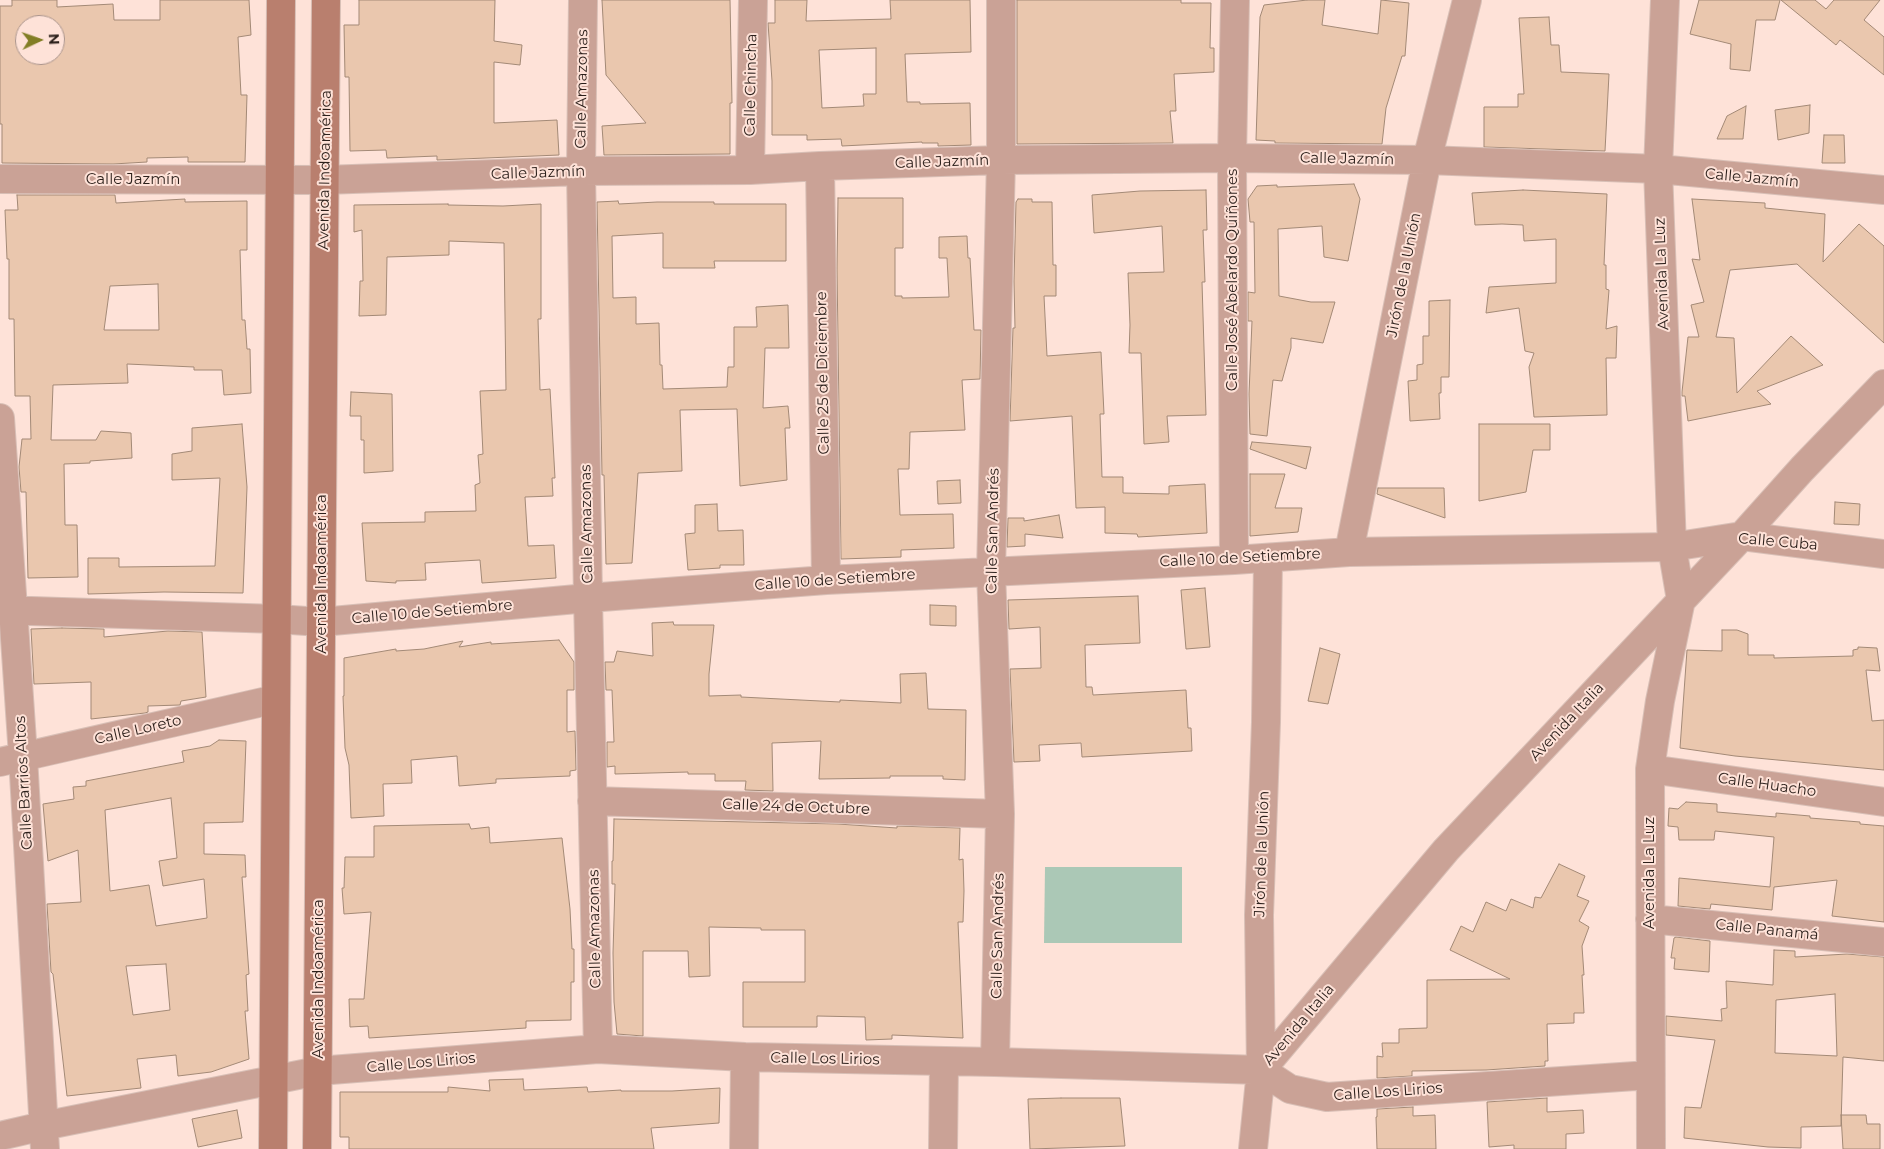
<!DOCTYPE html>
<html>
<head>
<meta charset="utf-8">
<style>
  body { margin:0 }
  #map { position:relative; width:1884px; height:1149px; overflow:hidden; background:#fee2d8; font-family:Montserrat,sans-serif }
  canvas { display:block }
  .north { position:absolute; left:15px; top:15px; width:50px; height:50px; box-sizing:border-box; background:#fee2d8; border:1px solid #aa948c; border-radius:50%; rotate:87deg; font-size:14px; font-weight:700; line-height:20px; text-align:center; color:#2b1f1a }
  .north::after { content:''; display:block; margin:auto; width:18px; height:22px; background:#827e25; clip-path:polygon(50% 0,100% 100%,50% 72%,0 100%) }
</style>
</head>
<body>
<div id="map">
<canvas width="1884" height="1149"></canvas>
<div class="north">N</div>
</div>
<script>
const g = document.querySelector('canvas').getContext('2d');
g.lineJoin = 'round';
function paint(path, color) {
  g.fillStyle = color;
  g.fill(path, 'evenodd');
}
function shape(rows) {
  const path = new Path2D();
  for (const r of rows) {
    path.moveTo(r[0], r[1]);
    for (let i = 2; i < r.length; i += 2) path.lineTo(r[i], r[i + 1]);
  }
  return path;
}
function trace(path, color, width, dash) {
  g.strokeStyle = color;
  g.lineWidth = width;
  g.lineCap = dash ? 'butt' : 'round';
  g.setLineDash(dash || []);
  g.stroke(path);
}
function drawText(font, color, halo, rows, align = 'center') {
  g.font = font + ' Montserrat,sans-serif';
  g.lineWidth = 4;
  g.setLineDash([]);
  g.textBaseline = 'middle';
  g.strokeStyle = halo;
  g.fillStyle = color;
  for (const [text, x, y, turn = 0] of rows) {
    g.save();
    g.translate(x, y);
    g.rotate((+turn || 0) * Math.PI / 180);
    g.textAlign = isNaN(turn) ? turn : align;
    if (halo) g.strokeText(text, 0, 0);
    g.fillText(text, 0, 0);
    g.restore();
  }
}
paint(shape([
  [1045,867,1182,867,1182,943,1044,943]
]), '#abc8b6');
const building = shape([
  [12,0,57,0,57,7,113,4,114,20,160,20,160,0,249,0,251,35,238,37,241,95,247,95,245,162,188,162,188,157,147,158,147,162,113,164,2,163,2,124,0,124,0,6,12,6,12,0],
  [25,25,55,25,55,55,25,55,25,25],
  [359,0,495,0,494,41,522,45,520,65,494,62,494,123,557,120,559,155,437,160,437,156,387,158,386,150,350,151,349,77,345,77,344,25,359,25,359,0],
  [602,0,730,0,732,103,730,103,730,154,604,155,602,126,646,123,606,75,602,0],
  [775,0,807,0,806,21,891,19,890,0,970,0,971,52,905,54,907,102,920,102,920,104,970,103,971,145,938,146,938,143,922,143,922,142,842,146,841,139,807,140,807,135,772,135,772,81,768,23,775,23,775,0],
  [876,48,876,94,863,94,864,106,822,108,819,50,876,48],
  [1017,0,1181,0,1181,3,1211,3,1210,48,1214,48,1214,72,1174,74,1176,111,1170,111,1173,143,1017,144,1017,0],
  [1307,0,1325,0,1322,25,1378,34,1381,0,1409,3,1405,56,1402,56,1386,108,1382,144,1275,143,1275,141,1256,140,1260,17,1264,5,1307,0],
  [1699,0,1780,0,1775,20,1756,20,1750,71,1730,69,1731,44,1690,34,1699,0],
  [1781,0,1815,0,1826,9,1834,0,1880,0,1864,20,1884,37,1884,75,1840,40,1836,45,1781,0],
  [1549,17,1551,45,1559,45,1561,72,1609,74,1605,151,1484,147,1484,107,1518,107,1518,94,1524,94,1519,18,1549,17],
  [1810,105,1809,133,1778,140,1775,110,1810,105],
  [1746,106,1743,139,1717,139,1727,116,1746,106],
  [1824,135,1844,135,1845,163,1822,163,1824,135],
  [1354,184,1360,199,1348,261,1324,257,1322,226,1278,229,1279,296,1311,302,1335,302,1323,343,1291,338,1291,348,1282,381,1273,380,1267,436,1250,434,1249,394,1252,321,1248,321,1248,292,1255,293,1254,222,1250,222,1248,199,1257,186,1277,185,1277,187,1354,184],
  [1206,190,1207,230,1203,230,1205,282,1202,282,1206,415,1167,416,1169,442,1144,444,1141,353,1129,353,1130,325,1128,273,1164,272,1162,226,1094,233,1092,195,1140,191,1206,190],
  [1523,190,1607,194,1604,265,1606,265,1606,289,1609,290,1606,329,1617,326,1616,358,1606,358,1607,415,1534,417,1529,367,1534,353,1525,351,1519,308,1486,313,1489,287,1556,283,1556,239,1524,241,1523,225,1502,224,1475,225,1472,193,1523,190],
  [17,195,115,195,116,203,185,199,185,202,247,201,247,250,240,250,242,320,245,320,247,349,250,349,251,393,224,395,222,370,194,370,194,367,127,364,128,383,53,385,51,440,96,440,101,431,131,433,132,458,90,461,90,463,64,464,65,525,77,525,78,577,28,578,26,492,21,492,19,467,22,439,31,439,30,396,15,396,14,319,9,319,9,259,7,259,5,210,18,210,17,195],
  [158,284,159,330,104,330,110,286,158,284],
  [838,198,903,198,903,248,895,248,895,296,902,296,902,298,949,297,947,258,939,258,939,237,967,236,968,258,970,258,974,330,981,330,980,379,962,380,965,430,910,432,909,469,898,469,900,515,953,514,954,548,901,550,901,557,841,559,837,269,838,198],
  [1018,199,1032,199,1032,202,1052,202,1053,265,1056,265,1056,296,1044,296,1047,356,1101,352,1104,414,1100,414,1102,477,1123,477,1123,493,1169,494,1169,486,1205,484,1207,533,1138,537,1137,534,1105,533,1105,507,1076,508,1072,416,1010,421,1013,328,1015,328,1014,281,1016,202,1018,199],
  [1692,199,1765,203,1765,208,1825,214,1823,262,1859,224,1884,246,1884,343,1797,264,1730,270,1716,337,1734,338,1737,393,1791,336,1823,365,1757,391,1771,404,1688,421,1685,396,1682,396,1682,392,1688,337,1699,337,1691,305,1704,302,1692,259,1700,260,1692,199],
  [618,201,619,204,657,202,714,202,714,204,786,204,786,261,714,261,715,268,663,268,663,233,612,236,613,298,636,297,636,324,659,323,660,365,662,365,663,389,727,387,728,367,734,367,734,327,757,327,756,307,788,305,789,348,765,348,763,408,788,406,790,428,785,428,787,480,740,486,737,409,680,410,682,471,638,473,632,563,606,564,604,475,602,475,597,202,618,201],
  [448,204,448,205,503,206,541,204,541,319,538,319,540,390,550,389,555,478,552,478,553,496,525,497,528,546,554,545,556,578,482,583,480,560,425,563,426,580,396,581,396,583,366,581,362,523,425,522,425,512,476,511,475,485,480,483,478,455,483,454,480,391,506,390,504,243,449,241,449,255,387,257,386,315,359,316,360,281,363,281,362,230,354,232,354,205,448,204],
  [1450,300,1449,377,1441,377,1441,393,1439,393,1440,419,1410,421,1408,381,1417,380,1417,365,1423,364,1423,336,1429,336,1429,301,1450,300],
  [351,392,392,394,393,471,364,473,364,440,361,440,361,416,350,416,351,392],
  [242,424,247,487,243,593,164,592,88,594,88,558,119,558,119,567,215,566,220,478,172,480,172,454,192,451,192,428,242,424],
  [1479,424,1550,424,1550,450,1533,450,1526,492,1479,501,1479,424],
  [1252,442,1311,447,1306,469,1250,449,1252,442],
  [1250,474,1285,474,1275,508,1302,508,1298,532,1250,536,1250,474],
  [960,480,961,503,938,504,937,481,960,480],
  [1378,488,1444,488,1445,518,1377,494,1378,488],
  [1835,502,1860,504,1859,525,1834,524,1835,502],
  [717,504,718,531,743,530,744,565,720,565,720,568,688,570,685,534,695,533,695,505,717,504],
  [1059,515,1063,538,1025,534,1025,546,1007,547,1008,518,1024,518,1024,521,1059,515],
  [1205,588,1210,647,1186,649,1181,590,1205,588],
  [1138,596,1140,643,1085,645,1086,687,1092,687,1093,695,1186,690,1188,728,1191,728,1192,751,1082,757,1081,743,1039,745,1040,761,1014,762,1010,669,1041,668,1040,627,1009,629,1008,600,1138,596],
  [930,605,956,606,956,626,930,625,930,605],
  [673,622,674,625,714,625,709,674,709,696,741,695,741,697,840,702,840,700,901,703,900,674,926,673,928,709,966,710,965,780,943,779,943,776,890,776,890,778,819,779,821,741,772,743,773,791,745,790,746,781,715,781,715,774,688,774,688,772,615,774,615,766,607,767,607,742,614,742,612,690,606,690,605,662,614,662,617,651,653,656,652,623,673,622],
  [62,628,104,629,104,637,168,631,202,632,206,697,181,701,180,705,148,706,148,712,145,713,91,719,91,682,34,684,31,629,62,628],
  [1722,630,1737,630,1748,634,1748,655,1774,655,1774,658,1853,656,1853,650,1858,649,1858,647,1877,648,1880,671,1866,670,1872,721,1884,720,1884,770,1735,756,1680,748,1687,650,1722,651,1722,630],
  [559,640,574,662,574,690,567,690,567,732,575,731,576,770,570,771,570,776,496,779,496,783,459,786,457,756,411,760,412,783,383,784,384,816,351,818,349,765,345,748,343,696,344,696,344,658,396,649,396,651,424,649,463,641,459,647,491,642,491,644,559,640],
  [1320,648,1340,654,1328,704,1308,701,1320,648],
  [219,740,246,741,243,822,204,823,204,854,245,855,246,877,242,877,249,974,246,975,248,1011,245,1011,249,1059,211,1072,178,1076,176,1055,137,1059,141,1088,67,1096,53,974,51,972,47,904,81,902,78,850,48,861,43,804,74,799,73,787,86,786,86,781,184,762,182,751,210,746,219,740],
  [171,798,177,858,159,861,163,886,204,879,207,918,156,926,149,885,110,891,105,810,171,798],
  [166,964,170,1010,133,1015,126,966,166,964],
  [1686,802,1717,804,1717,812,1776,817,1776,813,1810,816,1810,818,1860,822,1860,824,1884,826,1884,922,1832,916,1837,880,1774,887,1772,910,1711,904,1710,909,1678,906,1679,878,1770,887,1774,837,1715,831,1714,840,1679,840,1678,827,1668,826,1669,808,1678,809,1686,802],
  [614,819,838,824,897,828,897,826,960,828,959,860,963,859,964,891,963,922,958,922,963,1038,892,1035,892,1039,866,1040,865,1017,817,1016,817,1027,743,1027,743,982,805,982,805,930,761,930,761,928,709,927,710,976,689,977,688,951,643,951,643,1036,617,1034,614,1002,613,953,615,884,612,884,612,861,613,861,614,819],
  [469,824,471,829,489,827,490,843,562,838,570,909,572,949,574,949,574,982,571,982,571,1020,526,1021,526,1028,369,1038,368,1026,350,1027,349,999,364,999,371,912,344,914,342,888,344,888,345,857,374,857,374,826,469,824],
  [1559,864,1585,876,1577,896,1589,901,1579,921,1589,927,1582,946,1584,975,1582,975,1584,1013,1574,1013,1574,1023,1547,1024,1548,1061,1545,1061,1545,1066,1486,1070,1412,1071,1412,1076,1377,1078,1377,1056,1383,1057,1382,1043,1399,1043,1399,1029,1427,1028,1427,980,1510,979,1450,950,1461,926,1473,932,1486,902,1506,911,1511,899,1533,908,1535,897,1541,898,1559,864],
  [1676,937,1710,941,1709,972,1674,969,1675,958,1671,958,1674,938,1676,937],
  [1774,950,1795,951,1795,957,1847,954,1884,957,1884,1061,1843,1057,1841,1126,1801,1127,1801,1148,1768,1147,1684,1138,1685,1107,1701,1108,1715,1040,1666,1035,1666,1016,1722,1021,1721,1009,1727,1008,1726,981,1773,985,1774,950],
  [1835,994,1837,1056,1775,1053,1776,1000,1835,994],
  [523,1079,524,1090,587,1087,588,1092,621,1090,621,1091,672,1091,720,1088,719,1123,651,1128,654,1149,349,1149,349,1137,340,1137,340,1092,448,1092,448,1087,490,1091,489,1080,523,1079],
  [1061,1098,1120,1098,1125,1146,1030,1149,1028,1099,1061,1098],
  [1547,1098,1547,1112,1583,1110,1584,1133,1566,1134,1566,1149,1514,1149,1514,1145,1489,1147,1487,1102,1547,1098],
  [1413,1107,1413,1116,1435,1115,1436,1149,1377,1149,1376,1117,1377,1117,1377,1109,1413,1107],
  [237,1110,242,1138,198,1147,192,1119,237,1110],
  [1841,1115,1866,1115,1867,1124,1880,1124,1880,1149,1843,1149,1841,1115]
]);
paint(building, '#eac7ae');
trace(building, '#a38976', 1);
const street = shape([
  [583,0,581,171,588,598,598,1049],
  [820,166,826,580],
  [750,170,753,0],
  [0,179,324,180,581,171,750,170,820,166,1001,160,1232,158,1427,160,1658,169,1884,190],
  [0,418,23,756,45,1149],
  [1349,552,1427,160,1467,0],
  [1234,560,1232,158,1235,0],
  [0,610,277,619,321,622,588,598,826,580,1234,560,1349,552,1672,547,1742,536,1884,554],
  [0,762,276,699],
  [1650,769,1884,802],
  [592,801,1000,814],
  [1650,919,1884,942],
  [995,1062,1000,814,991,571,1001,160,1001,0],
  [1261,1070,1446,850,1742,536,1802,469,1884,384],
  [0,1136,43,1126,318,1071,598,1049,745,1057,995,1062,1261,1070,1290,1089,1327,1097,1650,1075],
  [744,1149,745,1057],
  [943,1149,944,1062],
  [1253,1149,1261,1070,1259,915,1266,722,1268,558],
  [1651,1149,1650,769,1660,701,1681,600,1672,547,1658,169,1665,0]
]);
const secondary = shape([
  [273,1149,281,0],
  [317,1149,326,0]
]);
trace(street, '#d8bfb6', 30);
trace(secondary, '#d8bfb6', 30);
trace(street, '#caa296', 28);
trace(secondary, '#b97f6e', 28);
drawText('15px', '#2b1f1a', '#fee2d8', [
  ["Calle Chincha",751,85,-89],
  ["Calle Amazonas",582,89,-89],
  ["Calle Jazmín",1347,159,1],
  ["Calle Jazmín",942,162,-2],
  ["Avenida Indoamérica",325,170,-89],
  ["Calle Jazmín",538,173,-2],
  ["Calle Jazmín",1752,178,5],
  ["Calle Jazmín",133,180],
  ["Avenida La Luz",1662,274,-92],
  ["Jirón de la Unión",1404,275,-79],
  ["Calle José Abelardo Quiñones",1233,280,-90],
  ["Calle 25 de Diciembre",823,373,-91],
  ["Calle Amazonas",587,524,-91],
  ["Calle San Andrés",993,531,-89],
  ["Calle Cuba",1778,542,5],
  ["Calle 10 de Setiembre",1240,558,-3],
  ["Avenida Indoamérica",322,574,-90],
  ["Calle 10 de Setiembre",835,580,-4],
  ["Calle 10 de Setiembre",432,612,-5],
  ["Avenida Italia",1567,722,-47],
  ["Calle Loreto",138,730,-13],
  ["Calle Barrios Altos",24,783,-93],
  ["Calle Huacho",1767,785,8],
  ["Calle 24 de Octubre",796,807,2],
  ["Jirón de la Unión",1262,854,-88],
  ["Avenida La Luz",1650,873,-90],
  ["Calle Amazonas",595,929,-91],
  ["Calle Panamá",1767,930,6],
  ["Calle San Andrés",998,936,-89],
  ["Avenida Indoamérica",319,979,-90],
  ["Avenida Italia",1299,1025,-50],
  ["Calle Los Lirios",825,1059,1],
  ["Calle Los Lirios",421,1063,-5],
  ["Calle Los Lirios",1388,1092,-4]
]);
</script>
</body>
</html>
